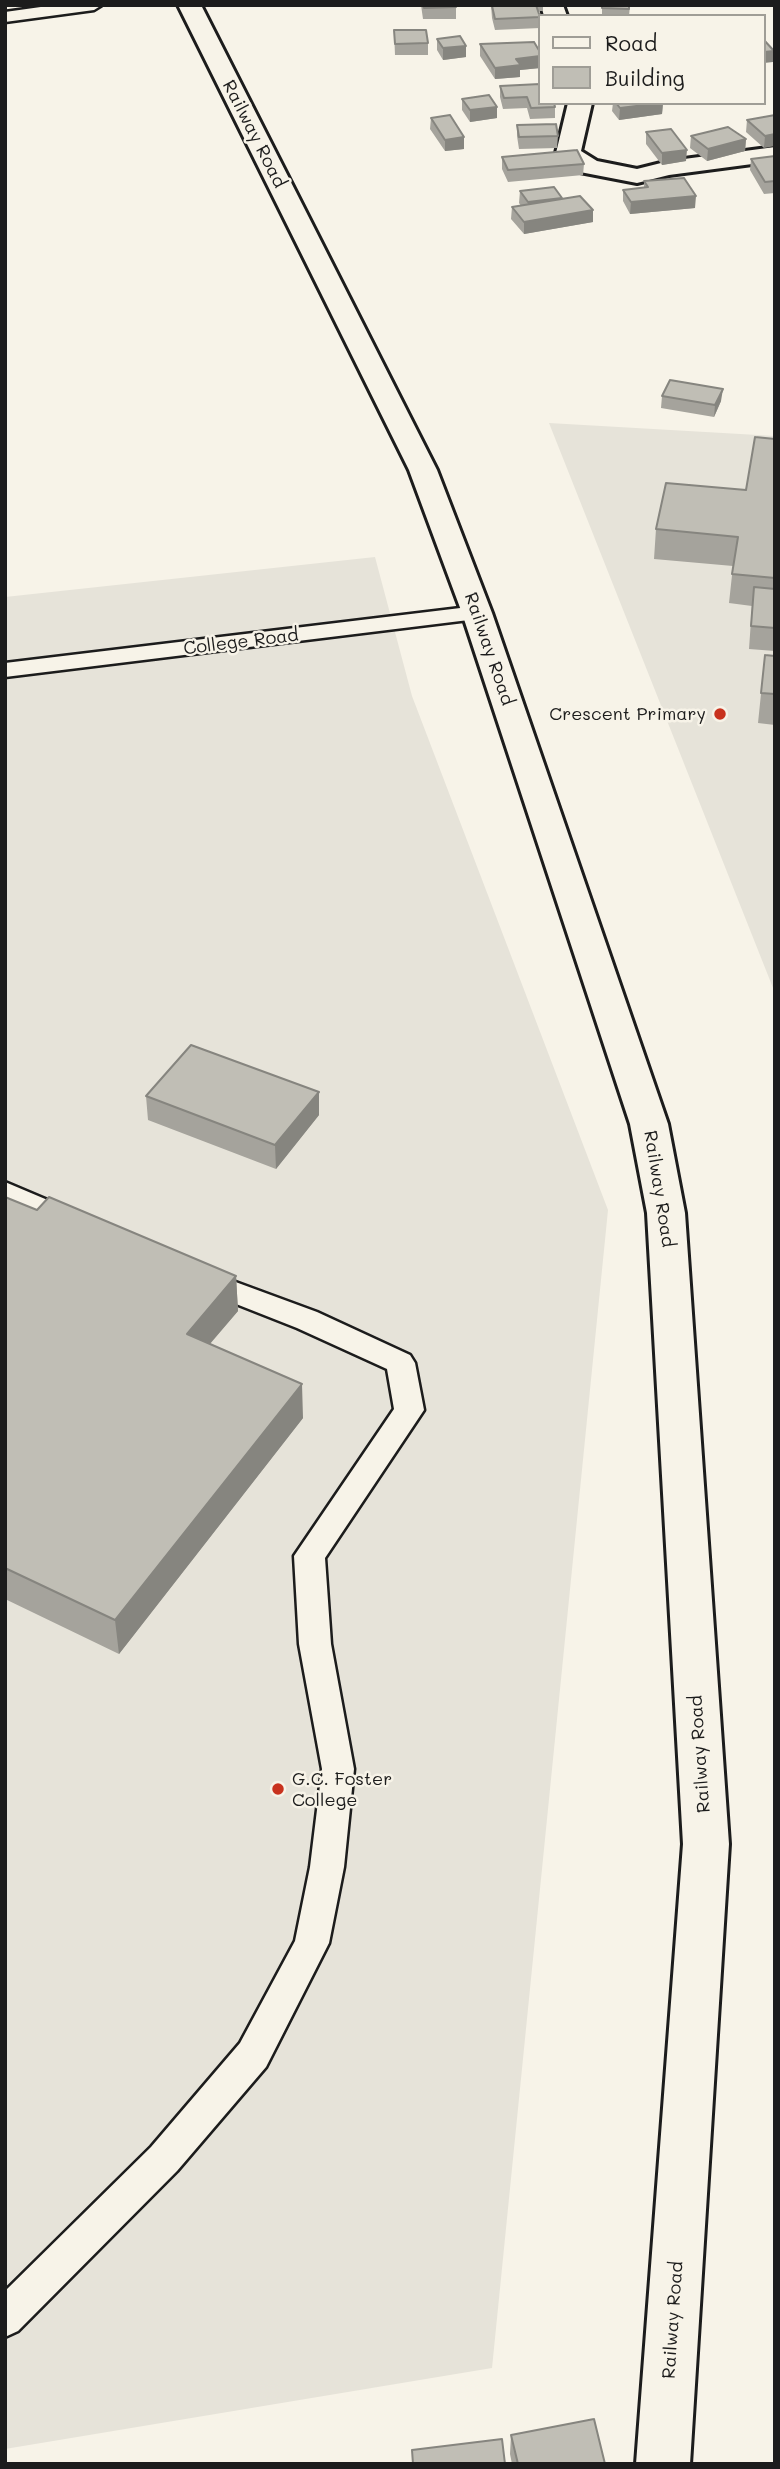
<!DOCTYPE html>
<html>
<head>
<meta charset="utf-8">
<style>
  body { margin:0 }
  #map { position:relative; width:780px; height:2469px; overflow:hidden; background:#f7f3e8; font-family:Mali,sans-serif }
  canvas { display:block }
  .frame { position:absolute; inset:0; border:7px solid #1c1c1c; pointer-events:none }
  .legend { position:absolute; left:538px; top:14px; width:228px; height:91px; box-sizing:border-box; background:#f7f3e8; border:2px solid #9f9d96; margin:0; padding:9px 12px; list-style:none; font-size:21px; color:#1c1c1c }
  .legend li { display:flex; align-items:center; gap:14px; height:35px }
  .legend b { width:35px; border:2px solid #9f9d96 }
</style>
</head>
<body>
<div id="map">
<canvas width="780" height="2469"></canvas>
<div class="frame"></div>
<ul class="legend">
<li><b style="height:9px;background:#f7f3e8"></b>Road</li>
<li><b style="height:19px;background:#c0beb5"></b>Building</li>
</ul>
</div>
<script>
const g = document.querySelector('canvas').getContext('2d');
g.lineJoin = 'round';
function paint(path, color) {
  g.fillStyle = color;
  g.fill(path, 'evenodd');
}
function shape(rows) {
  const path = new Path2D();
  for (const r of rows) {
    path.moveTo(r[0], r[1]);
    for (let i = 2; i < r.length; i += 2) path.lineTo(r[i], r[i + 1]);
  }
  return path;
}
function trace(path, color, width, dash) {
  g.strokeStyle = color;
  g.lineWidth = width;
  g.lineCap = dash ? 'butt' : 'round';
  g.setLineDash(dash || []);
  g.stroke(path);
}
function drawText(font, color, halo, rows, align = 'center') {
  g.font = font + ' Mali,sans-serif';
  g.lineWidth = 5;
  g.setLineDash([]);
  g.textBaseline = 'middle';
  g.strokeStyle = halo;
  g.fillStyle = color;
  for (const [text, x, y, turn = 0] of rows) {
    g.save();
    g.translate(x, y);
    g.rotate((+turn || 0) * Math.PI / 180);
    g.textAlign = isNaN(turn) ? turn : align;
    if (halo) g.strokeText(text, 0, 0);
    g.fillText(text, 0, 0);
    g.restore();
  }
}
paint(shape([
  [549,423,775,436,775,993],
  [375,557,412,696,608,1210,492,2368,5,2449,5,597]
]), '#e6e3d9');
const lane = shape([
  [55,5,102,5,94,10,5,22,5,12,55,5],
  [477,606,485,608,488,613,485,618,5,677,5,663,477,606],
  [5,1182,83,1215,87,1222,83,1229,73,1232,5,1203,5,1182],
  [203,1270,317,1312,410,1355,415,1363,424,1410,325,1558,331,1644,354,1769,344,1867,329,1943,266,2067,177,2171,18,2331,5,2337,5,2291,151,2147,240,2043,295,1941,310,1867,322,1769,299,1644,294,1556,394,1409,387,1369,297,1328,193,1287,189,1280,193,1273,203,1270]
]);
const street = shape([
  [178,5,201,5,437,470,492,613,668,1124,685,1213,729,1844,690,2464,636,2464,683,1844,647,1213,630,1124,462,613,409,470,178,5],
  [541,5,563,5,567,16,544,16,541,5],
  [568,103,592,103,581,151,597,161,637,169,669,161,775,147,775,161,669,175,637,183,580,172,556,153,568,103]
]);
trace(lane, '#1c1c1c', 5);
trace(street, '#1c1c1c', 6);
paint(lane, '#f7f3e8');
paint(street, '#f7f3e8');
paint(shape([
  [421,5,456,5,456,19,423,19],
  [491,5,543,5,543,11,538,11,540,17,540,28,495,30,492,18],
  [602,5,630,5,629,16,602,16],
  [394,30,428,43,428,55,395,55],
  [437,39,466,46,466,57,443,60,437,50],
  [480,44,540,52,540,68,520,70,520,77,495,79,480,56],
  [500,86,555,107,555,118,530,119,527,108,503,109,500,97],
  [462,99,497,118,470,122,462,110],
  [613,103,663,103,662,114,619,120,612,111],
  [775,115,764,148,746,132,747,120],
  [431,118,464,137,464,149,445,151,430,129],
  [517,125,558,136,557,148,519,149,517,136],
  [646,132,686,161,662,165,646,144],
  [691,136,746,139,745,151,707,161,690,148],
  [775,156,775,193,764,194,750,170,751,159],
  [502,157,584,164,583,175,508,182,502,169],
  [644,181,695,208,630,214,623,201,623,190,644,188],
  [520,191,562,198,562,199,593,222,524,234,511,219,512,207,521,206,519,203],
  [662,396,721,401,714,417,661,408],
  [775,439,775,651,749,649,752,606,729,603,733,566,654,559,656,529,746,490],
  [765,655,775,656,775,725,758,723],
  [319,1092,319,1115,276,1169,148,1120,146,1096],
  [5,1197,37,1210,236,1276,238,1311,210,1344,303,1418,119,1654,5,1599],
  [511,2435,605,2464,512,2464,510,2454]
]), '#a5a39c');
paint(shape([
  [466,46,466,57,443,60,443,48],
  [774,51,773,62,764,63,764,52],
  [540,56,540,68,520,70,520,77,495,79,495,68,516,59],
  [663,103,662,114,619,120,620,108],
  [497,107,497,118,470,122,470,110],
  [775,134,775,146,764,148,765,136],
  [464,137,464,149,445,151,445,140],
  [746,139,745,151,707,161,708,149],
  [687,150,686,161,662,165,662,153],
  [696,196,695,208,630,214,631,202],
  [562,198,561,209,527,214,528,202],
  [593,210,593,222,524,234,524,222],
  [723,389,721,401,714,417,715,405],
  [319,1092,319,1115,276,1169,275,1145],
  [236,1276,238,1311,189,1368,187,1334],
  [302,1384,303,1418,119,1654,115,1620]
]), '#86857f');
const building = shape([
  [423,5,456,5,456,7,424,8,423,5],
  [536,5,540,17,495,19,492,6,536,5],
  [602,5,629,5,629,9,602,8,602,5],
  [394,30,426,30,428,43,395,44,394,30],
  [460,36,466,46,443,48,437,39,460,36],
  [764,40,774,51,764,52,764,40],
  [534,42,540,52,540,56,516,59,521,65,495,68,480,44,534,42],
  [540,84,540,103,554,103,555,107,531,108,527,97,504,98,500,86,540,84],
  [489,95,497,107,470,110,462,99,489,95],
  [616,103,661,103,620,108,616,103],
  [450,115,464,137,445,140,431,118,450,115],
  [775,115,775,134,765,136,747,120,775,115],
  [556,124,558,136,519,137,517,125,556,124],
  [728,127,746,139,708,149,691,136,728,127],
  [671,129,687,150,662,153,646,132,671,129],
  [577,150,584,164,508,170,502,157,577,150],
  [775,156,775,181,765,182,751,159,775,156],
  [684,178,696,196,631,202,623,190,648,187,644,181,684,178],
  [554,187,562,198,528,202,520,191,554,187],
  [580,196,593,210,524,222,512,207,580,196],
  [670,380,723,389,715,405,662,396,670,380],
  [755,437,775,439,775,578,732,574,738,537,656,529,666,483,746,490,755,437],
  [754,587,775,589,775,628,751,626,754,587],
  [765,655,775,656,775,694,761,693,765,655],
  [191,1045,319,1092,275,1145,146,1096,191,1045],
  [5,1197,37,1210,49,1197,236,1276,187,1334,302,1384,115,1620,5,1568,5,1197],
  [594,2419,605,2464,518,2464,511,2435,594,2419],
  [502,2439,505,2464,413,2464,412,2450,502,2439]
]);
paint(building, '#c0beb5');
trace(building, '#86857f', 2);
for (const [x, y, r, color] of [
  [720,714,7,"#c8321e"],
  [278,1789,7,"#c8321e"]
]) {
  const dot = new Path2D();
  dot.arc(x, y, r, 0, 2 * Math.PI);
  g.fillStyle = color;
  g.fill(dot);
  trace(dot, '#f7f3e8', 2.5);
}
drawText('18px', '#1c1c1c', '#f7f3e8', [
  ["Railway Road",254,134,63],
  ["College Road",241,642,-7],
  ["Railway Road",489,649,71],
  ["Railway Road",659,1189,81],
  ["Railway Road",700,1754,-94],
  ["Railway Road",673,2320,-86]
]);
drawText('18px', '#1c1c1c', '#f7f3e8', [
  ["Crescent Primary",706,714],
  ["G.C. Foster",292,1779,"left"],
  ["College",292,1800,"left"]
], 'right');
</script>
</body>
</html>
